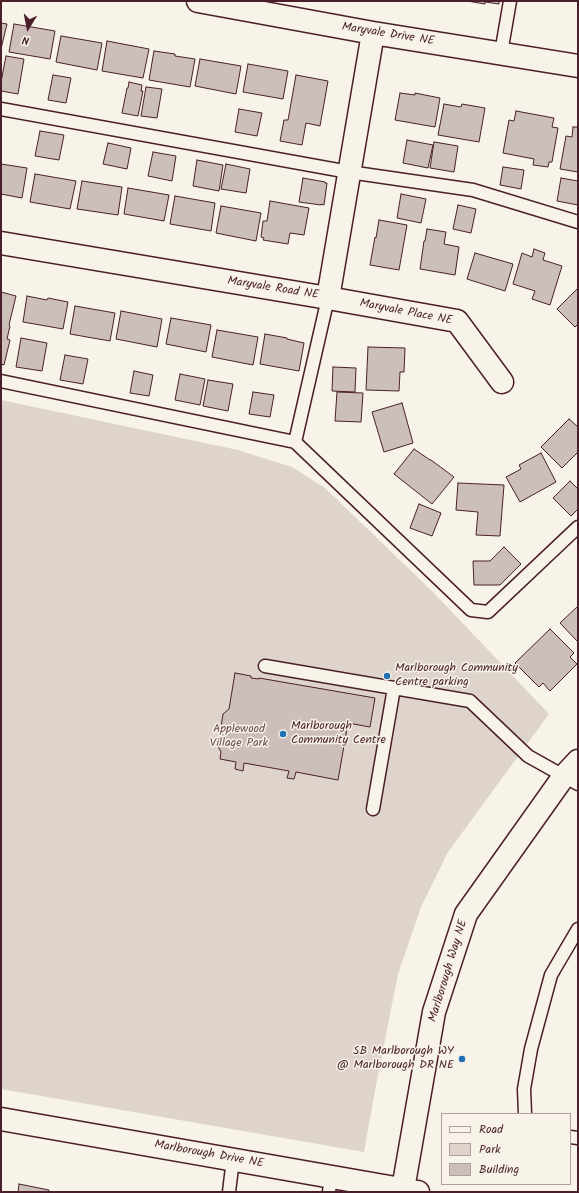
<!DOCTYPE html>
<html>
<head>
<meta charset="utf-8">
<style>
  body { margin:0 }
  #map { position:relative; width:579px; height:1193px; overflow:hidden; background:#f7f3e8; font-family:Kalam,sans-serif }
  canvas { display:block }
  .frame { position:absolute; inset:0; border:2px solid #4a1f2b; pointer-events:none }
  .legend { position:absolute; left:441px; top:1113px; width:130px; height:72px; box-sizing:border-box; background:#f7f3e8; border:1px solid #b29e9c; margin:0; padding:5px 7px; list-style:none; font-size:12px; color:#4a1f2b }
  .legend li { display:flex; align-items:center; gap:8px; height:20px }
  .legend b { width:20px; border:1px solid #b29e9c }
  .north { position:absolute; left:8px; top:8px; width:40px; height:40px; -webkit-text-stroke:3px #f7f3e8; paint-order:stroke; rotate:190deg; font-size:11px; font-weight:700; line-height:16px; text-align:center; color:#4a1f2b }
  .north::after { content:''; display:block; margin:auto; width:14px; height:18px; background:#4a1f2b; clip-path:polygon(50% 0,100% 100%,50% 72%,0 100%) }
</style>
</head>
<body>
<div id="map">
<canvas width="579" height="1193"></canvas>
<div class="frame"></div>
<ul class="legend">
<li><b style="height:5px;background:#f7f3e8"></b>Road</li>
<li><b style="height:11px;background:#ded4cc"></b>Park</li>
<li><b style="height:11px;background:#ccbfb9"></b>Building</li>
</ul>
<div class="north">N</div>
</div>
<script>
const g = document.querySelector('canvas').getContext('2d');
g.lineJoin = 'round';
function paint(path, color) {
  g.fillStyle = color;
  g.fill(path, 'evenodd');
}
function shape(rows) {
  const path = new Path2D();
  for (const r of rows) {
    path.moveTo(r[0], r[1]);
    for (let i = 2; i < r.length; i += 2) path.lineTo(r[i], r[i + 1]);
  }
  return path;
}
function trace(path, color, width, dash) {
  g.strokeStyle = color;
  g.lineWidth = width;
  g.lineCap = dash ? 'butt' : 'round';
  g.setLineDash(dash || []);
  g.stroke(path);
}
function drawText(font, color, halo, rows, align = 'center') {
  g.font = font + ' Kalam,sans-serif';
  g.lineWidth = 3;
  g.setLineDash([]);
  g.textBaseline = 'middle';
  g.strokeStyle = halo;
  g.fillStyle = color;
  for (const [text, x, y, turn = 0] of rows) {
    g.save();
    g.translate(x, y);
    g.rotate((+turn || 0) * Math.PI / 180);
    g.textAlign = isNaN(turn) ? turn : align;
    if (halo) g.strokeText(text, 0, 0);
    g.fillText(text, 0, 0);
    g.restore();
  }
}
paint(shape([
  [1,400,238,450,292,467,325,488,433,592,549,714,448,852,421,907,398,974,376,1085,364,1152,1,1089]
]), '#ded4cc');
const building = shape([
  [467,1,499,1,499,4,485,2,485,4,467,1],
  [1,23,7,24,1,49,1,23],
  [14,24,55,31,50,59,9,52,14,24],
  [61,36,102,43,97,70,56,62,61,36],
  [107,41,149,49,143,78,102,71,107,41],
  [154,51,175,54,175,56,195,59,190,87,149,80,154,51],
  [6,56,24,59,18,94,1,91,1,82,6,56],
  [200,59,241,66,236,94,195,86,200,59],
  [248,64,288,71,283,99,243,92,248,64],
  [53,75,71,78,66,103,48,100,53,75],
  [296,75,328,81,320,126,306,123,302,145,280,141,284,120,288,120,296,75],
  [129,82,142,85,141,91,143,91,138,116,122,113,127,88,128,88,129,82],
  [146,87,162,89,157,118,141,116,146,87],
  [400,93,415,95,415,93,440,98,435,127,395,120,400,93],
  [444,104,461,107,462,104,485,108,479,142,438,135,444,104],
  [239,109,262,113,257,136,235,132,239,109],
  [516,111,554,118,552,127,558,128,552,162,549,162,548,167,533,165,534,159,503,153,509,120,514,121,516,111],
  [573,127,578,127,578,172,560,169,566,136,572,137,573,127],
  [40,131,64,135,59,160,35,156,40,131],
  [407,140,433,145,428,168,403,163,407,140],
  [434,142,458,146,454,172,430,168,434,142],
  [108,143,131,148,127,169,103,164,108,143],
  [153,152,176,156,172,181,148,176,153,152],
  [197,160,223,165,219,191,193,186,197,160],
  [1,164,27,168,22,198,1,194,1,164],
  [226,164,250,169,246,193,221,189,226,164],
  [503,167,524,170,521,189,500,185,503,167],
  [35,174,76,181,70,209,30,202,35,174],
  [303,178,325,182,325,183,327,183,324,205,321,204,321,205,299,202,303,178],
  [561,178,578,181,578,205,557,201,561,178],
  [82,181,122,187,118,215,77,209,82,181],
  [128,188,169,195,164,221,124,214,128,188],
  [401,194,426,199,421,223,397,218,401,194],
  [175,196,215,203,211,231,170,224,175,196],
  [270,201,309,208,304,235,290,233,288,244,263,240,264,238,261,237,263,221,267,221,270,201],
  [458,205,476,209,471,233,453,229,458,205],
  [221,206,261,213,256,241,216,233,221,206],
  [379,220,407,225,399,270,370,265,375,237,376,238,379,220],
  [427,229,446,232,444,244,459,247,455,275,420,269,424,241,425,241,427,229],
  [534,249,545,253,543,260,562,266,550,305,532,299,535,291,513,284,522,253,532,257,534,249],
  [475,253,513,264,505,291,467,279,475,253],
  [578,288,578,324,575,327,557,309,578,288],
  [1,292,16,296,9,325,10,326,7,339,10,340,4,365,1,364,1,292],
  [27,296,47,300,48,298,68,302,63,329,23,322,27,296],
  [75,306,115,313,110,341,70,334,75,306],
  [121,311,162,319,157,347,116,339,121,311],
  [171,318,211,325,206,352,166,344,171,318],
  [217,330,258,337,253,365,212,357,217,330],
  [265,334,287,338,287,339,304,343,299,371,260,364,265,334],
  [21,338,47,343,42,371,16,367,21,338],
  [368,347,405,348,404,372,400,372,399,391,366,390,368,347],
  [65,355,88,359,83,384,60,380,65,355],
  [333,367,356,368,355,392,332,391,333,367],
  [134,371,153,375,149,396,130,393,134,371],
  [180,374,205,379,200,405,175,400,180,374],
  [208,380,233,384,228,411,203,406,208,380],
  [253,392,274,395,270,417,249,414,253,392],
  [337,392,363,393,361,422,335,421,337,392],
  [402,403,413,443,384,452,372,412,402,403],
  [569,419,578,427,578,452,562,468,541,447,569,419],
  [414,449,430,460,431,460,454,477,432,504,394,474,414,449],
  [541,453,556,482,520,502,506,477,521,469,519,465,541,453],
  [570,481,578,489,578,509,571,516,553,498,570,481],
  [458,483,504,485,500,536,476,535,478,512,456,510,458,483],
  [419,504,441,513,432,536,410,528,419,504],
  [504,547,521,564,500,585,474,585,473,561,490,561,504,547],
  [578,606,578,642,560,623,578,606],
  [550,629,574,653,570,657,577,664,550,691,543,683,539,687,515,663,550,629],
  [235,673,251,676,251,678,259,679,259,678,375,698,370,727,348,723,338,780,296,772,294,779,287,778,289,771,244,763,243,771,235,769,236,762,220,759,221,752,218,746,223,714,229,709,235,673],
  [19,1184,49,1190,49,1192,18,1192,19,1184]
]);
paint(building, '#ccbfb9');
trace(building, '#4a1f2b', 1);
const lane = shape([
  [501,53,510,1],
  [1,109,349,172,473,190,578,222],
  [1,381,295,442,471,610,488,612,578,527],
  [295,442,328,298],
  [265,666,470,701,528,756,578,784],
  [373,809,394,688],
  [525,1114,524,1089,531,1049,551,975,578,929],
  [570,1137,578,1138],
  [229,1192,233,1159],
  [329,1192,331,1176]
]);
const street = shape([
  [198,1,373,33,578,66],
  [1,243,328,298,373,33],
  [328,298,457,321,502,382]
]);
const secondary = shape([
  [1,1119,418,1192],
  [403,1189,434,1012,466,914,564,776,578,761]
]);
trace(lane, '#4a1f2b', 15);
trace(street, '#4a1f2b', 25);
trace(secondary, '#4a1f2b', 25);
trace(lane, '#f7f3e8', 12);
trace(street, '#f7f3e8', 22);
trace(secondary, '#f7f3e8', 22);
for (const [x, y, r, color] of [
  [387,676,4,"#1f6fb2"],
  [283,734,4,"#1f6fb2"],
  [462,1059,4,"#1f6fb2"]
]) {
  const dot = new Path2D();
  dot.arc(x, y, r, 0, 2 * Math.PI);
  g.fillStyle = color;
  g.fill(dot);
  trace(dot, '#f7f3e8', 1.5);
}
drawText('12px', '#4a1f2b', '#f7f3e8', [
  ["Maryvale Drive NE",388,35,9],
  ["Maryvale Road NE",273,289,9],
  ["Maryvale Place NE",406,313,11],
  ["Marlborough Way NE",449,971,-73],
  ["Marlborough Drive NE",209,1155,10]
]);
drawText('12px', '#4a1f2b', '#f7f3e8', [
  ["Marlborough Community",395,669],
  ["Centre parking",395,683],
  ["Marlborough",291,727],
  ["Community Centre",291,741],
  ["SB Marlborough WY",454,1052,"right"],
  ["@ Marlborough DR NE",454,1066,"right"]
], 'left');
drawText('12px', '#6f4c53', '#f7f3e8', [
  ["Applewood",239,730],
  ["Village Park",239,744]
]);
</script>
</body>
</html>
